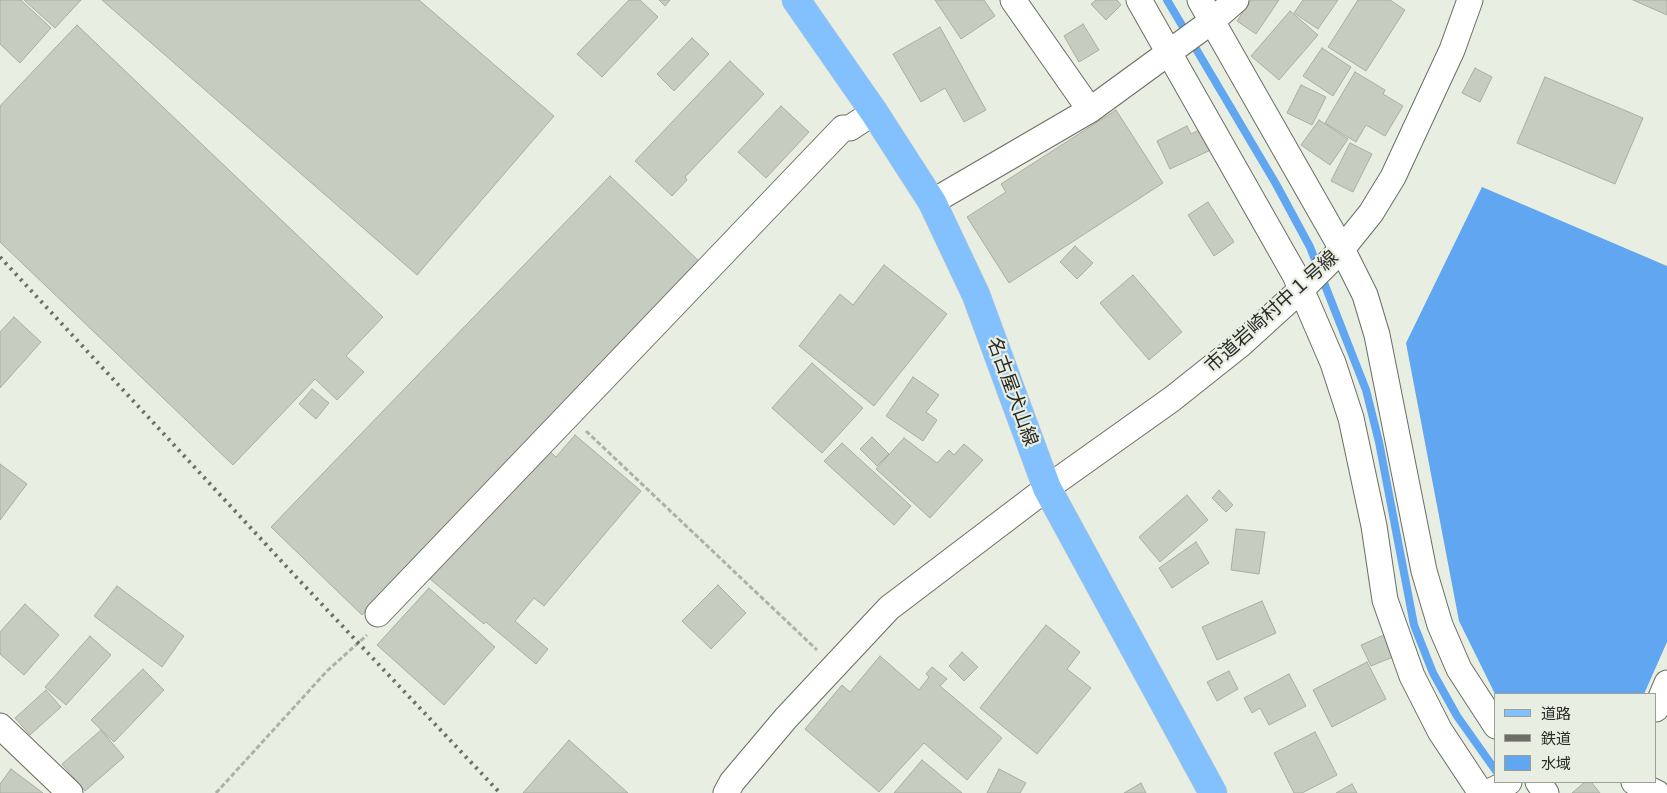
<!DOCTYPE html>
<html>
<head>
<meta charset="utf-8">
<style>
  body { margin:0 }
  #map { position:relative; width:1667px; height:793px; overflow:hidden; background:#e9eee2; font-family:"Zilla Slab","Noto Sans JP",serif }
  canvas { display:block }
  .legend { position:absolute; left:1494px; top:693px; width:162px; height:90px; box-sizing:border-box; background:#e9eee2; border:1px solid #9da097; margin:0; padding:6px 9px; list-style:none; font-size:15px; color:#2a2b27 }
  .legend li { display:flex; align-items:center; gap:10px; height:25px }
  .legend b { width:25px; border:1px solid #9da097 }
</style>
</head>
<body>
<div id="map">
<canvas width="1667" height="793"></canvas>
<ul class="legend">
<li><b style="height:6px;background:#82c1fd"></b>道路</li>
<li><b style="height:6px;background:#6c6e67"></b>鉄道</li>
<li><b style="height:14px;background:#60a6f0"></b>水域</li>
</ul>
</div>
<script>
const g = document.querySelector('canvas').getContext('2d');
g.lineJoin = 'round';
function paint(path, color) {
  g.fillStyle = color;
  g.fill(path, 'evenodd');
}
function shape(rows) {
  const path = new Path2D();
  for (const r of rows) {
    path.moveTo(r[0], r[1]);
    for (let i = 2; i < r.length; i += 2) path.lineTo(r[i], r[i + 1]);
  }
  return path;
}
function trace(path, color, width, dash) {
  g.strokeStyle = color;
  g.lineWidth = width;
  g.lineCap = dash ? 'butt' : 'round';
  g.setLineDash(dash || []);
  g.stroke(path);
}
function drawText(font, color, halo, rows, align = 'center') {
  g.font = font + ' "Zilla Slab","Noto Sans JP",serif';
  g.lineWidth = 4.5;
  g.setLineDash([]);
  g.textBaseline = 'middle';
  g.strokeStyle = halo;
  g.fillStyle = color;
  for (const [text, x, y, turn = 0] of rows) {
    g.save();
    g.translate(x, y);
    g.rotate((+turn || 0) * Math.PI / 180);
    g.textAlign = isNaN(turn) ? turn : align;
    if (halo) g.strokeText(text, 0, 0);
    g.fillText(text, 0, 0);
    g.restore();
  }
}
paint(shape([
  [1482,187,1667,266,1667,642,1644,694,1496,694,1496,696,1459,621,1406,343]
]), '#60a6f0');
trace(shape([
  [1167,0,1276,184,1310,247,1366,390,1379,442,1414,625,1433,673,1457,716,1496,771]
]), '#60a6f0', 8);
const building = shape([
  [0,0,21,0,51,28,20,63,0,44,0,0],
  [24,0,81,0,55,28,24,0],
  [102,0,419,0,554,116,417,275,102,0],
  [629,0,640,0,658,17,602,77,577,54,629,0],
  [659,0,670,0,665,6,659,0],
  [935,0,984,0,995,16,961,39,935,0],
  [1096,0,1117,0,1121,5,1106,20,1091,4,1096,0],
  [1251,0,1279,0,1256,34,1237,21,1251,0],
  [1303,0,1338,0,1318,29,1294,13,1303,0],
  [1358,0,1390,0,1405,10,1366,71,1328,47,1358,0],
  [1633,0,1667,0,1667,15,1633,0],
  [1290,11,1318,35,1279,80,1251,56,1290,11],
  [1083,24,1099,50,1079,62,1064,36,1083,24],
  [77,25,383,317,346,356,364,372,337,400,315,379,233,465,0,242,0,106,77,25],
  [940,27,986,110,964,122,945,88,921,102,893,54,940,27],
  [692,38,709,54,674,91,657,74,692,38],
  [1322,48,1351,67,1333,96,1303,76,1322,48],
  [730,61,764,94,685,177,687,180,672,196,635,161,730,61],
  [1475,68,1492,77,1480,102,1462,93,1475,68],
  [1355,72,1385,90,1383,94,1403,106,1385,136,1366,125,1356,142,1325,123,1355,72],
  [1545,77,1643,118,1615,184,1517,143,1545,77],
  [1301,85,1326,97,1312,125,1287,113,1301,85],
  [781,106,809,132,766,178,738,152,781,106],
  [1116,110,1163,183,1009,283,967,217,1006,192,1001,184,1116,110],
  [1319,120,1348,139,1330,165,1301,145,1319,120],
  [1187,126,1191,134,1205,127,1215,148,1170,169,1157,141,1187,126],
  [1350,143,1372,154,1353,192,1331,181,1350,143],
  [610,176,701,263,362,615,271,527,610,176],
  [1208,202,1234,242,1214,256,1188,215,1208,202],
  [1075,246,1093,263,1077,279,1060,262,1075,246],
  [884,265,947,314,874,406,799,346,840,294,853,305,884,265],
  [1133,275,1182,332,1149,360,1100,303,1133,275],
  [14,317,41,342,0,388,0,332,14,317],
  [812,363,863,408,822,453,772,408,812,363],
  [913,377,939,395,926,412,937,420,923,441,886,416,913,377],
  [312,389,329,403,316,419,299,404,312,389],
  [575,435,641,491,544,606,534,598,515,621,548,649,536,664,486,622,484,624,430,579,543,446,556,457,575,435],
  [872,437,889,454,877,466,860,449,872,437],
  [904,438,937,463,949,450,954,455,964,444,983,460,930,518,876,469,904,438],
  [842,443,911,506,894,525,824,461,842,443],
  [0,464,27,484,0,520,0,464],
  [1219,490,1233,505,1226,512,1212,498,1219,490],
  [1187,495,1208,520,1160,562,1139,537,1187,495],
  [1236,529,1265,532,1259,574,1231,570,1236,529],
  [1196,542,1209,563,1172,588,1159,568,1196,542],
  [718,585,746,613,711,649,682,621,718,585],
  [117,586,184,636,162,667,94,616,117,586],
  [429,588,495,647,444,705,377,645,429,588],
  [1262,601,1276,633,1217,660,1202,627,1262,601],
  [25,604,59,635,24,675,0,654,0,632,25,604],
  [1046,625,1080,652,1067,669,1091,688,1037,754,980,708,1046,625],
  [1384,635,1393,657,1371,666,1361,645,1384,635],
  [90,636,111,655,66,705,45,687,90,636],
  [962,652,978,667,964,681,949,666,962,652],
  [880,656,919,690,929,677,926,674,932,667,947,679,940,686,1002,738,967,780,924,743,879,792,805,729,842,685,850,692,880,656],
  [1367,662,1386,699,1332,727,1313,690,1367,662],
  [143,669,164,690,114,742,91,720,143,669],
  [1229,671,1238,689,1217,701,1207,682,1229,671],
  [1289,674,1306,706,1269,725,1260,708,1252,713,1244,698,1289,674],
  [46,690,61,707,30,735,15,718,46,690],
  [101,730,124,757,85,791,62,764,101,730],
  [1315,732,1337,775,1302,793,1294,793,1274,753,1315,732],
  [569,740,628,793,523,793,569,740],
  [922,760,962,793,894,793,922,760],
  [11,769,43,793,0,793,0,784,11,769],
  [999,769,1026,783,1020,793,987,793,999,769],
  [1585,782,1591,782,1600,793,1572,793,1585,782],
  [1141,783,1146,793,1124,793,1141,783],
  [1352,784,1357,793,1336,793,1352,784]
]);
paint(building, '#c7ccc0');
trace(building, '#a9aea2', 1);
const minor = shape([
  [1013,0,1090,110],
  [1139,0,1295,275,1333,363,1351,418,1374,526,1385,600,1412,676,1440,731,1481,793],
  [1200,0,1342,249,1365,295,1377,335,1424,571,1440,625,1459,669,1496,726],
  [932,202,1090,110,1212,21,1236,0],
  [378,614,843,128,850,128,874,112],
  [1656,709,1667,683],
  [0,726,70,793],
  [1538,782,1546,793],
  [1634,782,1657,793],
  [726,793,732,782,786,718,889,608,1047,488,1172,399,1240,345,1307,284,1342,249,1371,213,1393,177,1452,50,1470,0],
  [1487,793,1509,782]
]);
const major = shape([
  [796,0,874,112,932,202,976,295,1047,488,1213,793]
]);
trace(minor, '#6a6e63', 27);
trace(major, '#cccccb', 29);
trace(shape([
  [586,431,817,650],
  [216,793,327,671,367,635]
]), '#adb1a8', 3, [5, 2.5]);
trace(minor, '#fff', 25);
trace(major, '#82c1fd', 28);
trace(shape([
  [0,257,298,579,500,793]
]), '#6c6e67', 4, [2.5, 5]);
drawText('19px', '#2a2b27', '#e9eee2', [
  ["市道岩崎村中１号線",1272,312,-42],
  ["名古屋犬山線",1012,392,70]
]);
</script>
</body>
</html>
